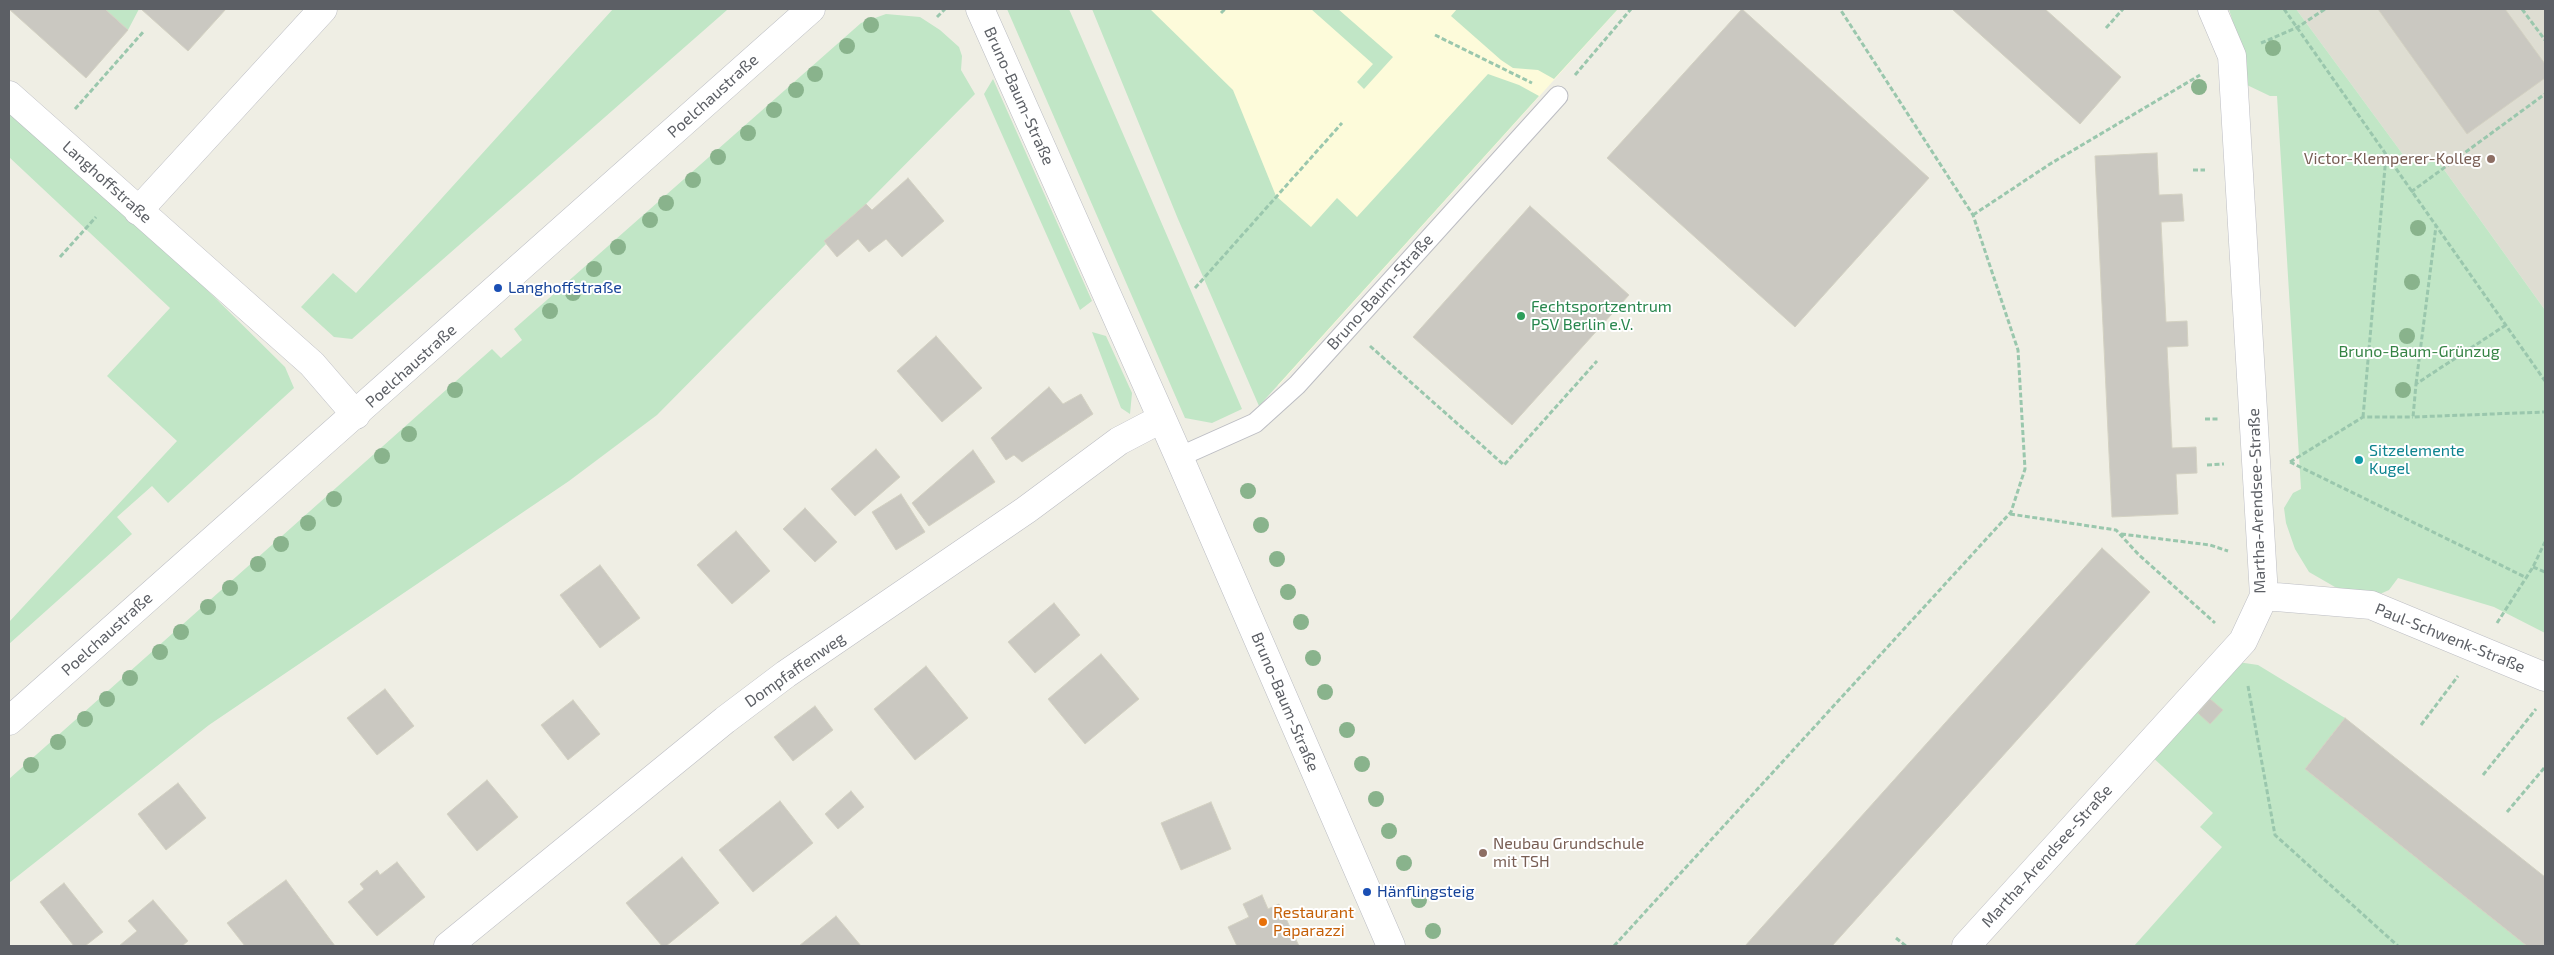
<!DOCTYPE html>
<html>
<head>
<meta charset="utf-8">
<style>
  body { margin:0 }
  #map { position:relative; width:2554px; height:955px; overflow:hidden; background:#efeee4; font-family:"Exo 2",sans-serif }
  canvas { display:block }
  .frame { position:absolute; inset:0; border:10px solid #5c5f65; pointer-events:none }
</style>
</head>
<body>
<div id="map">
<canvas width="2554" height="955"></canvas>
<div class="frame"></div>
</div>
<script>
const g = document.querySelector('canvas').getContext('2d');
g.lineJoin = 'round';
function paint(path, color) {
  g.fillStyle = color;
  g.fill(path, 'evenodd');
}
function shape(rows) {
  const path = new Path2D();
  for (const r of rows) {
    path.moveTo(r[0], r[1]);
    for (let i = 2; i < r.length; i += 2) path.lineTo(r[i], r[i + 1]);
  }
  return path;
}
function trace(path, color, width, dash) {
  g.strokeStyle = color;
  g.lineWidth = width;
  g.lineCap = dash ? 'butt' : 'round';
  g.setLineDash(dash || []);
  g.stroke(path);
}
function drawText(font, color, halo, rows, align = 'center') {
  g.font = font + ' "Exo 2",sans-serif';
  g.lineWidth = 4;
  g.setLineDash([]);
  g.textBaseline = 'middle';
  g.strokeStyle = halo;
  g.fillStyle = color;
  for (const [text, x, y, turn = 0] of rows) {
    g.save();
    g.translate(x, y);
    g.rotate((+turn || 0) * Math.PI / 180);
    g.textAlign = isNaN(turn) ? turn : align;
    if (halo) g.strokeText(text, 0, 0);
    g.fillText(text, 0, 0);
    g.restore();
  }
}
paint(shape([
  [1105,9,1618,9,1278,386]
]), '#fdfbda');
paint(shape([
  [2296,9,2545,9,2545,310,2435,157,2425,166,2407,160]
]), '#deddd2');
paint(shape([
  [105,9,139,9,128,30],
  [613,9,727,10,352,339,334,337,301,307,333,273,356,293],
  [1007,9,1069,9,1242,409,1212,423,1185,418],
  [1092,9,1150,9,1233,90,1276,196,1311,227,1337,198,1357,217,1488,74,1519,85,1539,96,1259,406,1178,219],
  [1311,9,1338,9,1393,57,1364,89,1357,82,1373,64],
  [1457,9,1618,9,1554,79,1538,70,1513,68,1501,60,1451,16],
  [2229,9,2296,9,2407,160,2425,166,2435,157,2545,310,2545,633,2494,607,2398,578,2389,590,2380,594,2360,594,2335,587,2309,572,2295,549,2286,523,2284,508,2293,493,2301,489,2277,96,2270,96,2247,85,2242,54],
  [886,14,920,17,940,30,959,47,962,56,961,70,975,94,866,204,824,241,826,244,657,415,569,481,209,725,9,883,9,779,492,349,501,358,522,340,514,329,861,23],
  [993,79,1092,301,1080,310,984,94],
  [9,113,195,278,285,367,294,388,168,503,152,486,117,517,132,534,9,644,9,622,177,441,107,376,170,308,9,157],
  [1092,332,1106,336,1132,393,1130,414,1121,408],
  [2231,661,2258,665,2345,718,2305,769,2527,946,2134,946,2222,847,2200,827,2213,813,2149,754]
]), '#c1e6c6');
const building = shape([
  [9,9,105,9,128,30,86,78,9,9],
  [141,9,226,9,188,51,141,9],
  [1742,9,1929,178,1795,327,1607,158,1742,9],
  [1952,9,2045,9,2121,77,2080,124,1952,9],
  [2378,9,2505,9,2545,64,2545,78,2467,134,2378,9],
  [2157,153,2159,195,2182,194,2184,221,2161,222,2166,322,2187,321,2188,346,2167,347,2172,448,2196,447,2197,473,2176,474,2178,514,2112,517,2095,156,2157,153],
  [908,178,944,221,902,257,886,239,869,252,858,239,837,257,824,241,866,204,872,210,908,178],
  [1530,206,1629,295,1512,425,1413,337,1530,206],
  [936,336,982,388,942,422,897,371,936,336],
  [1049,387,1063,404,1081,394,1093,414,1022,462,1014,455,1006,460,991,438,1049,387],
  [876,449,900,477,855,516,831,489,876,449],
  [973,450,995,482,929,526,912,503,973,450],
  [901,494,925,532,896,550,872,512,901,494],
  [805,508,837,542,815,562,783,529,805,508],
  [736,531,770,571,732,604,697,565,736,531],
  [2102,548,2150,592,1832,946,1745,946,2102,548],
  [600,565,640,618,600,648,560,595,600,565],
  [1054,603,1080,635,1035,673,1008,642,1054,603],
  [1101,654,1139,699,1085,744,1048,699,1101,654],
  [926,666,968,718,915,760,874,709,926,666],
  [385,689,414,726,377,755,347,718,385,689],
  [2210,699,2223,710,2210,724,2198,713,2210,699],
  [573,700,600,734,568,760,541,725,573,700],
  [815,706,833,730,793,761,774,737,815,706],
  [2345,718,2545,877,2545,946,2527,946,2305,769,2345,718],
  [487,780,518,817,477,851,447,814,487,780],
  [178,783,206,818,166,850,138,814,178,783],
  [851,791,864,807,838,829,825,814,851,791],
  [780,801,813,843,753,892,719,850,780,801],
  [1211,802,1231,849,1181,870,1161,823,1211,802],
  [682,857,719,903,666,946,662,946,626,903,682,857],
  [397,862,425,897,377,936,348,902,364,889,360,884,377,870,380,875,397,862],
  [286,880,335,946,245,946,227,923,286,880],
  [64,883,103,932,85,946,74,946,40,902,64,883],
  [1262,895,1268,909,1279,904,1299,946,1237,946,1228,927,1249,917,1243,904,1262,895],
  [153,900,188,941,182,946,119,946,137,931,128,921,153,900],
  [836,916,861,946,799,946,836,916]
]);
paint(building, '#cac8c1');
trace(building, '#d3d1c2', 1);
const lane = shape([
  [1179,457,1255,423,1297,385,1558,96]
]);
const street = shape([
  [9,95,312,364,356,415],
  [138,211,323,9],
  [2264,596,2371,605,2545,677],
  [448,946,725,720,786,674,1026,510,1119,441,1161,419],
  [1966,946,2243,641,2264,596,2232,56,2212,9]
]);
const secondary = shape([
  [980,9,1179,457,1391,946],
  [9,721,811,9]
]);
trace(lane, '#bcbdc3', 21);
trace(street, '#bcbdc3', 29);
trace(secondary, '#babcc2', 29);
trace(shape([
  [2284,9,2545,381],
  [2522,9,2545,40],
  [1221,13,1225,9],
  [937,17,945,9],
  [2106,28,2123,9],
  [1435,35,1532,83],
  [2261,43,2298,27,2325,9],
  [1575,75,1631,9],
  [75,109,144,31],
  [2193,170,2205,170],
  [2411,192,2545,94],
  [1973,215,2050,164,2200,75],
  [60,257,96,217],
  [1195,288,1342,123],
  [2506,325,2416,384,2413,417,2545,412],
  [1370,346,1504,465,1597,361],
  [2416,384,2436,226],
  [2363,417,2386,156],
  [2205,419,2219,419],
  [2290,462,2527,578],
  [2290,462,2363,417,2413,417],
  [2207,465,2224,464],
  [2010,514,2116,530,2139,555,2215,623],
  [2121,534,2210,545,2228,551],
  [2533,567,2545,572],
  [2497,623,2533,567,2545,542],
  [2248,686,2275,835,2398,946],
  [2421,725,2458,676],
  [2483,775,2536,709],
  [2507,812,2545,767],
  [1896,938,1906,946],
  [1614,946,2011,512,2025,469,2018,350,1973,215,1840,9]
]), '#9ac7ad', 3, [5, 2.5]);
trace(lane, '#fff', 19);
trace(street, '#fff', 28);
trace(secondary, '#fff', 28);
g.fillStyle = '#89b38c';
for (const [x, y] of [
  [871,25],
  [847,46],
  [2273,48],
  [815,74],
  [2199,87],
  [796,90],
  [774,110],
  [748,133],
  [718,157],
  [693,180],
  [666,203],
  [650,220],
  [2418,228],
  [618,247],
  [594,269],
  [2412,282],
  [573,293],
  [550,311],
  [2407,336],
  [455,390],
  [2403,390],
  [409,434],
  [382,456],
  [1248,491],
  [334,499],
  [308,523],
  [1261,525],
  [281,544],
  [1277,559],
  [258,564],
  [230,588],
  [1288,592],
  [208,607],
  [1301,622],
  [181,632],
  [160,652],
  [1313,658],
  [130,678],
  [1325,692],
  [107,699],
  [85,719],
  [1347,730],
  [58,742],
  [1362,764],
  [31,765],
  [1376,799],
  [1389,831],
  [1404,863],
  [1419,900],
  [1433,931]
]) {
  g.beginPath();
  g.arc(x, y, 8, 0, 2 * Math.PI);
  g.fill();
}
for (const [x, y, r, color] of [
  [2491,159,5,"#8d6e63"],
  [498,288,5,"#1a4fb4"],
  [1521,316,5,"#2e9e5b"],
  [2359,460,5,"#0f9aa8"],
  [1483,853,5,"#8d6e63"],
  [1367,892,5,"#1a4fb4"],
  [1263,922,5,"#e8710a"]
]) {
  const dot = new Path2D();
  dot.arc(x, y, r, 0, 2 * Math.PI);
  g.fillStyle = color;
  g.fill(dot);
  trace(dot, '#fff', 2);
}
drawText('16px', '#5c5f65', '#fff', [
  ["Poelchaustraße",713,96,-42],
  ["Bruno-Baum-Straße",1019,96,66],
  ["Langhoffstraße",107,182,42],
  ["Bruno-Baum-Straße",1380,292,-48],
  ["Poelchaustraße",411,366,-42],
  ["Martha-Arendsee-Straße",2257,501,-92],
  ["Poelchaustraße",107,634,-42],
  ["Paul-Schwenk-Straße",2450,638,22],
  ["Dompfaffenweg",795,670,-35],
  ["Bruno-Baum-Straße",1285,702,67],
  ["Martha-Arendsee-Straße",2047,856,-48]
]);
drawText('16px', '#785e54', '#fff', [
  ["Victor-Klemperer-Kolleg",2481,159],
  ["Neubau Grundschule",1493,844,"left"],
  ["mit TSH",1493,862,"left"]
], 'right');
drawText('16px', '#164399', '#fff', [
  ["Langhoffstraße",508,288],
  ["Hänflingsteig",1377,892]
], 'left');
drawText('16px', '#27864d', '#fff', [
  ["Fechtsportzentrum",1531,307],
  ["PSV Berlin e.V.",1531,325]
], 'left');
drawText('16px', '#358344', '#fff', [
  ["Bruno-Baum-Grünzug",2419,352]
]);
drawText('16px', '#0d838f', '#fff', [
  ["Sitzelemente",2369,451],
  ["Kugel",2369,469]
], 'left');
drawText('16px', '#c56008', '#fff', [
  ["Restaurant",1273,913],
  ["Paparazzi",1273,931]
], 'left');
</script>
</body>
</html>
